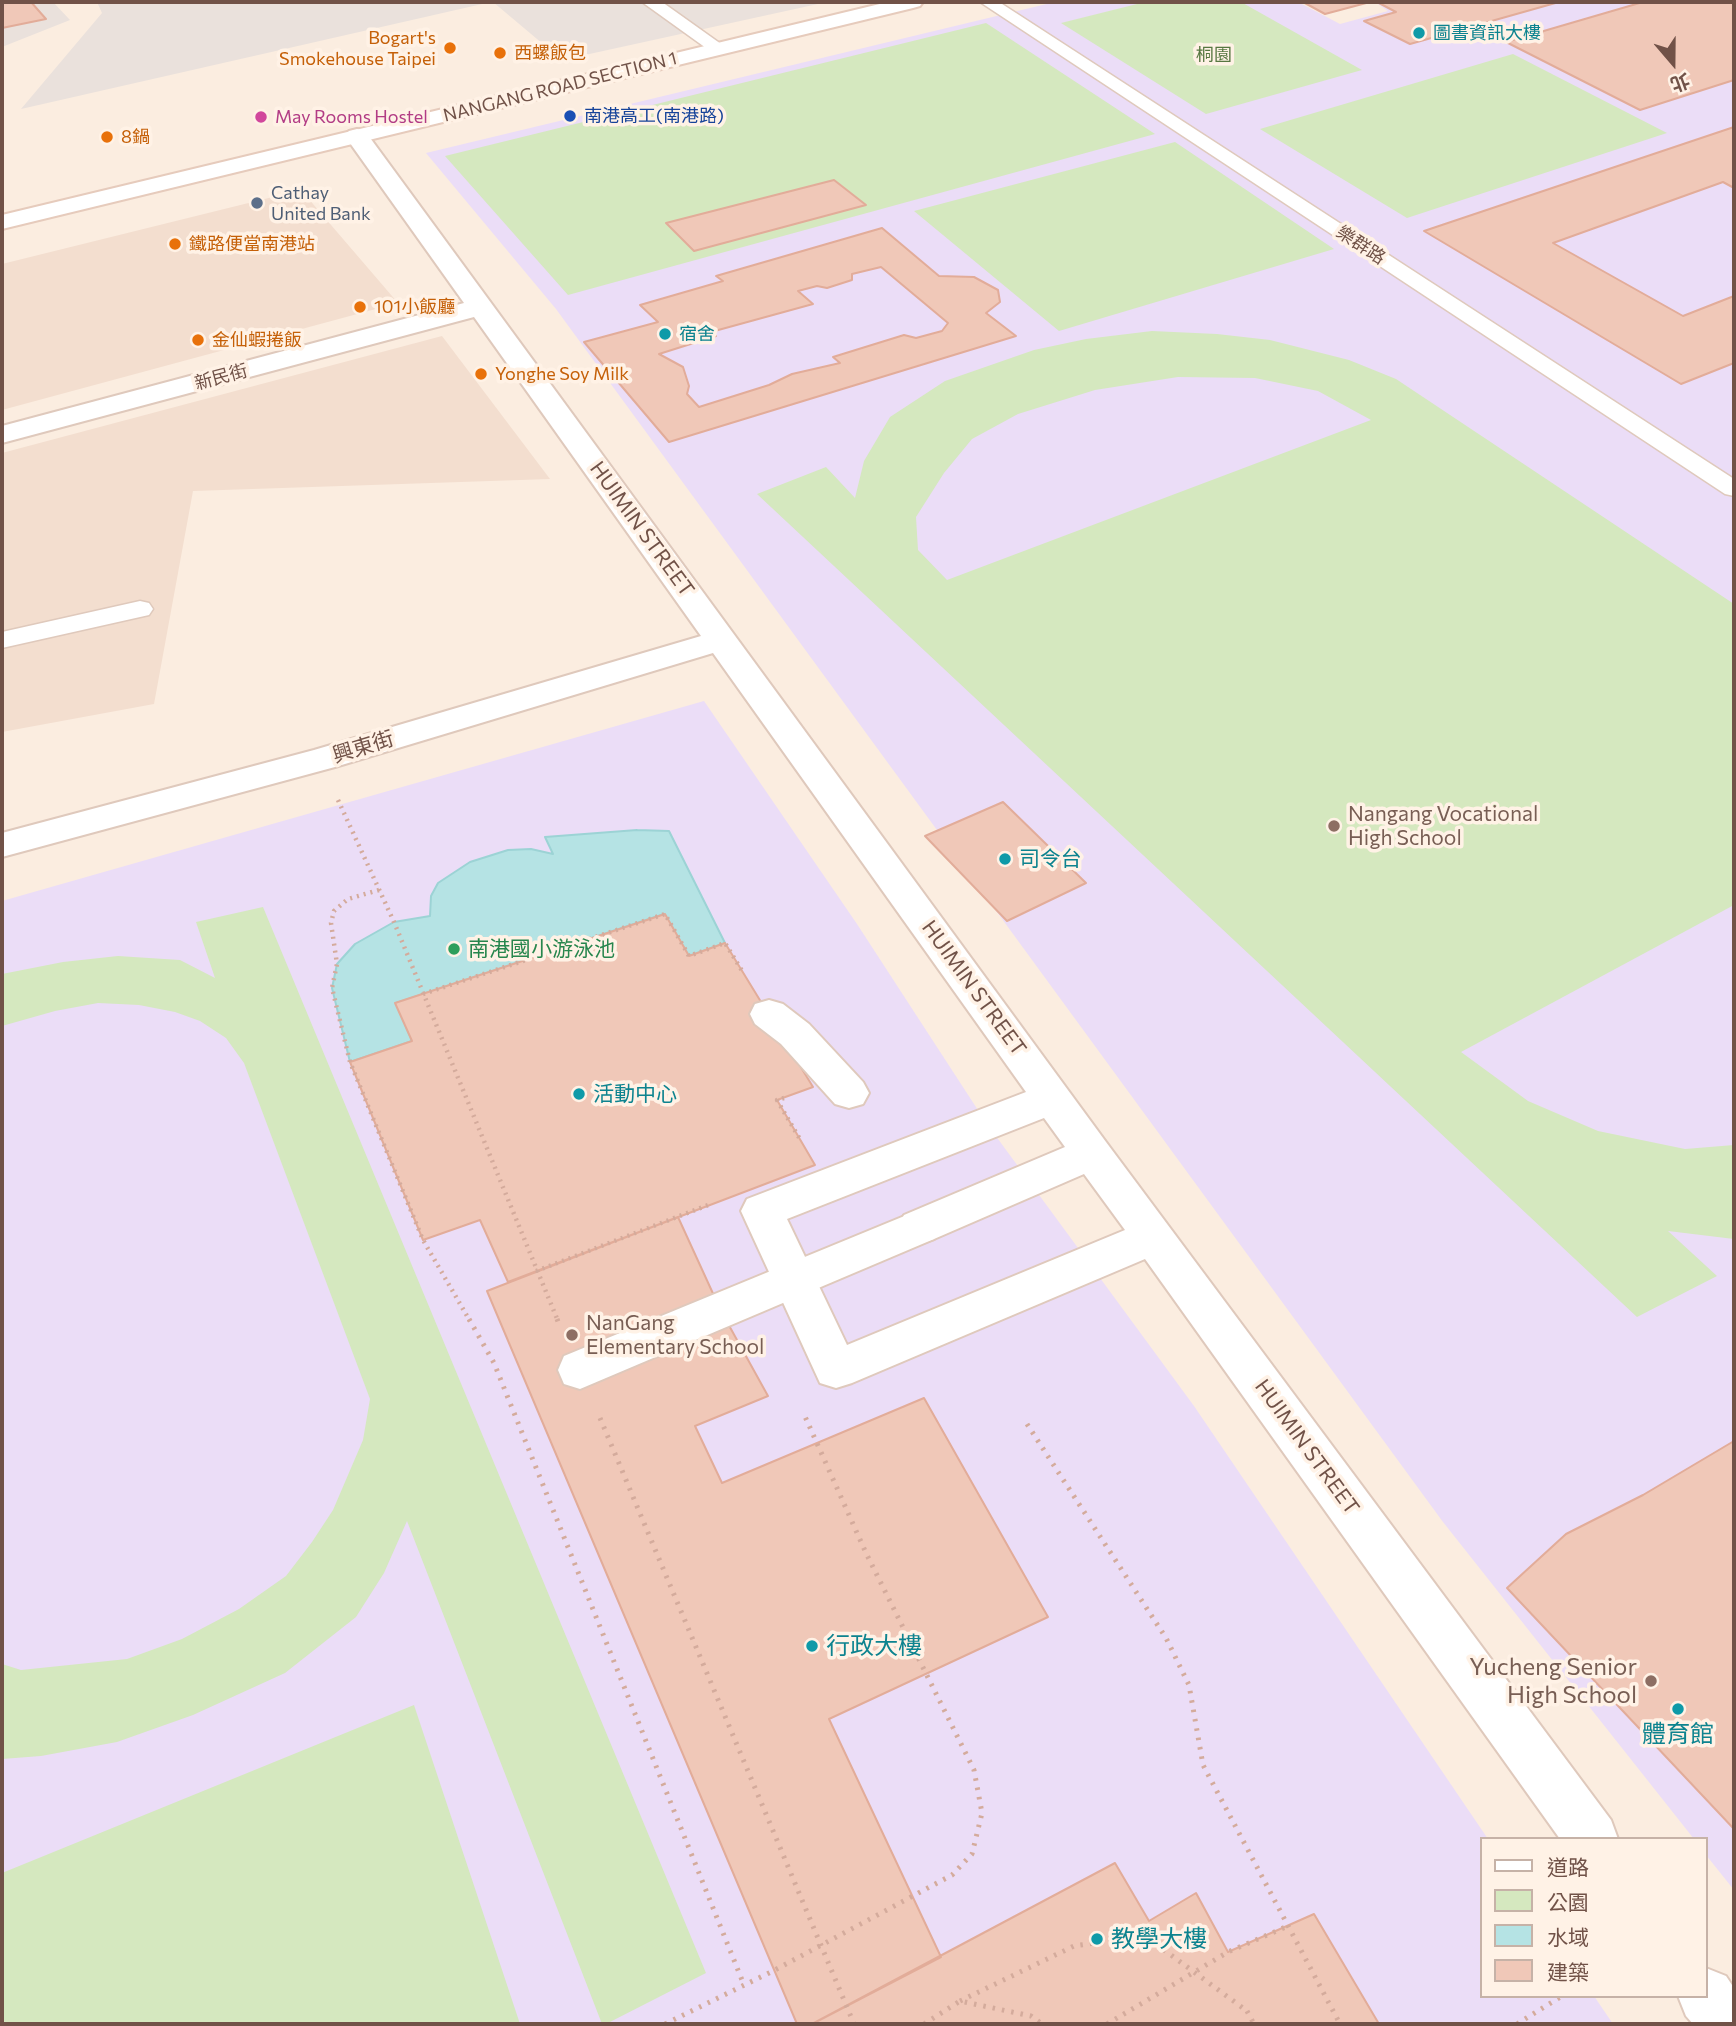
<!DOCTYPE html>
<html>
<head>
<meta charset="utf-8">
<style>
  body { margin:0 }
  #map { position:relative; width:1736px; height:2026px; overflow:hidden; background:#fbede0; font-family:Commissioner,"Noto Sans TC",sans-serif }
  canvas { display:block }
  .frame { position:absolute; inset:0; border:4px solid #715248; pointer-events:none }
  .legend { position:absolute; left:1480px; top:1837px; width:228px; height:161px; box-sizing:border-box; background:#fff2e6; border:2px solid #c6b2a7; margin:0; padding:9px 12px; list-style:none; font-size:21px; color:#715248 }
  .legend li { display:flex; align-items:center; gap:14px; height:35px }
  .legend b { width:35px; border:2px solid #c6b2a7 }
  .north { position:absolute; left:1638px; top:28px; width:70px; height:70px; -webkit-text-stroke:5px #fff2e6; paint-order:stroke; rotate:160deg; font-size:19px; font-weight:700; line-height:28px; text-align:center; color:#715248 }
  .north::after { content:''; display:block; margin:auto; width:24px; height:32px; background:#715248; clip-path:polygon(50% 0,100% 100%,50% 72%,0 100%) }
</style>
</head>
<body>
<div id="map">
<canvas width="1736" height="2026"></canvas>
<div class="frame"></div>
<ul class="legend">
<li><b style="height:9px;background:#fff"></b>道路</li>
<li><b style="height:19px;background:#d5e8bf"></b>公園</li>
<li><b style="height:19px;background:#b5e3e4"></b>水域</li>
<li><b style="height:19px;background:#f0c8b8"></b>建築</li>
</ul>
<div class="north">北</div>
</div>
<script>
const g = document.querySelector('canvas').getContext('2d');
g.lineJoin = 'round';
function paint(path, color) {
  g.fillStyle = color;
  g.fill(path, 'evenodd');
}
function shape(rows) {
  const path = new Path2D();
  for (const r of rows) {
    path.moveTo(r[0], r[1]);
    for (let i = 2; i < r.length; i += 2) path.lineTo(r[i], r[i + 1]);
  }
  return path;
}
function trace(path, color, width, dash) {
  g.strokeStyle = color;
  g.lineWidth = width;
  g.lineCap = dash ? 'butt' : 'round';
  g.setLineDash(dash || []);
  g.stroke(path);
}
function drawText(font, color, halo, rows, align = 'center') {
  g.font = font + ' Commissioner,"Noto Sans TC",sans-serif';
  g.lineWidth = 7;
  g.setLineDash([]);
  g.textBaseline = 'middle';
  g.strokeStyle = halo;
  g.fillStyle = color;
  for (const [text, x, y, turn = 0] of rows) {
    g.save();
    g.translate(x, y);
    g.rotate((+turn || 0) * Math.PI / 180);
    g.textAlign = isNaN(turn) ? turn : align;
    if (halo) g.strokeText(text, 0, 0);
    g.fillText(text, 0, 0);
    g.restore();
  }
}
paint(shape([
  [301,190,398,303,2,410,2,264],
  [442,336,550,479,193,491,154,704,2,732,2,453]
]), '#f3decf');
paint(shape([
  [2,2,53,2,70,20,2,47],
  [97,2,491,2,21,109,102,13],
  [493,2,827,2,562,60]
]), '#eae1dc');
paint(shape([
  [1055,2,1298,2,1340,24,1388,11,1375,2,1734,2,1734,1890,1706,1855,1706,1839,1694,1839,1443,1522,556,309,426,153],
  [704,701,857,924,987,1124,1194,1406,1488,1839,1482,1839,1482,1996,1594,1996,1613,2024,2,2024,2,901]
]), '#ebddf7');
paint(shape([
  [1145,2,1241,2,1362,70,1206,114,1061,23],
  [986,23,1155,134,568,295,445,156],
  [1513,54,1667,133,1407,218,1260,129],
  [1175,142,1334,249,1059,331,914,211],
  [1152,331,1217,334,1270,340,1349,360,1396,379,1734,604,1734,905,1461,1052,1528,1101,1598,1131,1685,1149,1734,1145,1734,1239,1668,1231,1717,1276,1637,1317,757,494,826,467,855,498,864,461,890,417,945,381,1034,350,1086,339],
  [1178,377,1255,378,1318,391,1371,420,947,580,918,550,916,517,944,473,972,439,1018,414,1095,390],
  [263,907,706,1973,606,2024,602,2024,407,1521,384,1573,356,1617,285,1673,193,1715,117,1742,41,1756,2,1759,2,1664,21,1670,127,1659,182,1639,239,1609,286,1576,312,1542,333,1510,363,1440,370,1399,244,1063,226,1038,200,1021,175,1012,139,1005,98,1003,55,1011,2,1026,2,974,63,962,118,956,180,960,215,978,196,922],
  [414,1705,520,2024,2,2024,2,1873]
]), '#d5e8bf');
const water = shape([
  [637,830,669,831,725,943,689,956,664,914,396,1003,412,1041,350,1062,332,988,337,964,355,944,394,922,430,916,431,896,438,883,470,862,508,850,531,849,553,854,545,837,637,830]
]);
paint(water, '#b5e3e4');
trace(water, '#9cd3d5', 2);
const building = shape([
  [2,2,31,2,46,19,2,28,2,2],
  [1303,2,1370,2,1325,14,1303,2],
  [1377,2,1559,2,1410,44,1364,21,1396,12,1377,2],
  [1643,2,1734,2,1734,80,1640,110,1506,42,1643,2],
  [1734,127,1734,188,1723,182,1553,243,1683,316,1734,296,1734,363,1681,384,1424,231,1734,127],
  [834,180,866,205,694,251,666,223,834,180],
  [882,228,939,276,974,277,998,290,1000,302,986,313,1016,336,669,442,584,342,658,322,640,305,723,281,716,276,882,228],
  [881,267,948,323,942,331,916,338,904,335,833,357,840,363,792,374,769,385,699,407,687,394,689,386,683,367,659,354,716,336,711,332,813,304,798,291,817,286,827,288,852,280,852,274,881,267],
  [1003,802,1086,883,1007,921,925,836,1003,802],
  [665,914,689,956,725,943,813,1087,777,1100,815,1165,508,1282,480,1220,423,1240,350,1062,412,1041,395,1003,665,914],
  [678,1217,721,1311,768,1396,695,1426,722,1483,924,1398,1048,1617,829,1719,941,1957,812,2024,797,2024,487,1291,678,1217],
  [1734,1441,1734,1829,1507,1588,1566,1534,1643,1495,1734,1441],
  [1115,1863,1149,1921,1196,1893,1228,1952,1314,1914,1379,2024,812,2024,1115,1863]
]);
paint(building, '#f0c8b8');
trace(building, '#e2ac99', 2);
const service = shape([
  [642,2,662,2,728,49,725,53,713,53,642,2],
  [980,2,999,2,1734,479,1734,496,1725,494,980,2],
  [140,601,149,603,153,609,149,615,2,648,2,632,140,601]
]);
const pedestrian = shape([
  [919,1210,934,1215,940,1227,934,1239,580,1389,564,1384,558,1370,564,1356,919,1210]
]);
const minor = shape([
  [357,129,365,131,1106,1142,1611,1820,1618,1839,1560,1839,1145,1259,852,1383,836,1388,820,1383,741,1211,747,1199,1026,1092,713,653,335,767,2,857,2,833,314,750,701,636,474,317,2,443,2,426,464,303,345,136,349,131,357,129],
  [1044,1118,1065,1147,904,1215,898,1227,904,1239,919,1244,934,1239,1084,1174,1125,1230,847,1345,787,1219,1044,1118],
  [769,1000,783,1004,809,1024,863,1082,869,1093,863,1104,849,1108,835,1104,781,1044,755,1024,750,1014,755,1004,769,1000],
  [1706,1968,1726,1976,1734,1988,1734,2024,1693,2024,1686,2016,1678,1996,1706,1996,1706,1968]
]);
const secondary = shape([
  [888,2,923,2,920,6,913,8,2,229,2,215,888,2]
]);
trace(service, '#dfc9bc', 3);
trace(pedestrian, '#dfc9bc', 4);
trace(minor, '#dfc9bc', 4);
trace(secondary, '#e6cbbc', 4);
trace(shape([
  [338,800,394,922,558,1321],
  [379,890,348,899,334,911,331,923,337,964,332,988,350,1062,423,1240,470,1321],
  [423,994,665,914,689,956,725,943,744,974],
  [784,1098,777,1100,801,1141],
  [536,1271,711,1204]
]), '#d4ab9c', 4.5, [2, 5]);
trace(shape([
  [469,1319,494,1363,744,1985],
  [557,1319,559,1324],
  [600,1418,854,2024],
  [1027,1424,1166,1638,1189,1685,1203,1765,1340,2024],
  [960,2001,1074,1946,1122,1939,1156,1944],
  [1247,2011,1254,2024],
  [665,2024,773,1971,952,1875,972,1854,982,1813,974,1770,866,1553,803,1412],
  [924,2024,960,2001,1031,2016,1042,2024],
  [1107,2024,1228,1952,1288,1926],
  [1517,2024,1562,1996]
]), '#d4ab9c', 5, [2.5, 7]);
paint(service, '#fff');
paint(pedestrian, '#fff');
paint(minor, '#fff');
paint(secondary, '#fff');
trace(shape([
  [1156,1944,1247,2011]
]), '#d4ab9c', 5, [2.5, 7]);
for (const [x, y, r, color] of [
  [1419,33,7,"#0f9aa8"],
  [450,48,7,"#e8710a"],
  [500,53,7,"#e8710a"],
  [570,116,7,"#1a4fb4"],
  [261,117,7,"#d1479c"],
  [107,137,7,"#e8710a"],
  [257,203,7,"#5c6f8a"],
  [175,244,7,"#e8710a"],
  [360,307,7,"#e8710a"],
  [665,334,7,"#0f9aa8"],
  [198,340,7,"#e8710a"],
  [481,374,7,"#e8710a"],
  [1334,826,7,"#8d6e63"],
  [1005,859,7,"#0f9aa8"],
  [454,949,7,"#2e9e5b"],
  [579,1094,7,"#0f9aa8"],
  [572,1335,7,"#8d6e63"],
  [812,1646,7,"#0f9aa8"],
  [1651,1681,7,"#8d6e63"],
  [1678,1709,7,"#0f9aa8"],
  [1097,1939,7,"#0f9aa8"]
]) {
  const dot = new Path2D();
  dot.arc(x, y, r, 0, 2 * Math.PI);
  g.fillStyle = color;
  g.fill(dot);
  trace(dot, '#fff2e6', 2.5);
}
drawText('18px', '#0d838f', '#fff2e6', [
  ["圖書資訊大樓",1433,33],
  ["宿舍",679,334]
], 'left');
drawText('18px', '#c56008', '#fff2e6', [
  ["Bogart's",436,38,"right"],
  ["Smokehouse Taipei",436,59,"right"],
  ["西螺飯包",514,53],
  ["8鍋",121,137],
  ["鐵路便當南港站",189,244],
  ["101小飯廳",374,307],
  ["金仙蝦捲飯",212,340],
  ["Yonghe Soy Milk",495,374]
], 'left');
drawText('18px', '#577741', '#fff2e6', [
  ["桐園",1214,55]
]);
drawText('18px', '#715248', '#fff2e6', [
  ["NANGANG ROAD SECTION 1",560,87,-14],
  ["樂群路",1361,245,33],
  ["新民街",221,377,-15]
]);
drawText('18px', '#164399', '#fff2e6', [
  ["南港高工(南港路)",584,116]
], 'left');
drawText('18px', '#b23c85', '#fff2e6', [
  ["May Rooms Hostel",275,117]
], 'left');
drawText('18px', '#4e5e75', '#fff2e6', [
  ["Cathay",271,193],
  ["United Bank",271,214]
], 'left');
drawText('21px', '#715248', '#fff2e6', [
  ["HUIMIN STREET",642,529,54],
  ["興東街",363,747,-17],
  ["HUIMIN STREET",974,988,54],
  ["HUIMIN STREET",1307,1447,54]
]);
drawText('21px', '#785e54', '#fff2e6', [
  ["Nangang Vocational",1348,814],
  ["High School",1348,838],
  ["NanGang",586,1323],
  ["Elementary School",586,1347]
], 'left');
drawText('21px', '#0d838f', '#fff2e6', [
  ["司令台",1019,859],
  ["活動中心",593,1094]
], 'left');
drawText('21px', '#27864d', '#fff2e6', [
  ["南港國小游泳池",468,949]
], 'left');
drawText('24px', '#0d838f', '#fff2e6', [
  ["行政大樓",826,1646],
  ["體育館",1678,1734,"center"],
  ["教學大樓",1111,1939]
], 'left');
drawText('24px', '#785e54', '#fff2e6', [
  ["Yucheng Senior",1637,1667],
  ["High School",1637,1695]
], 'right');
</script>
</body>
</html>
